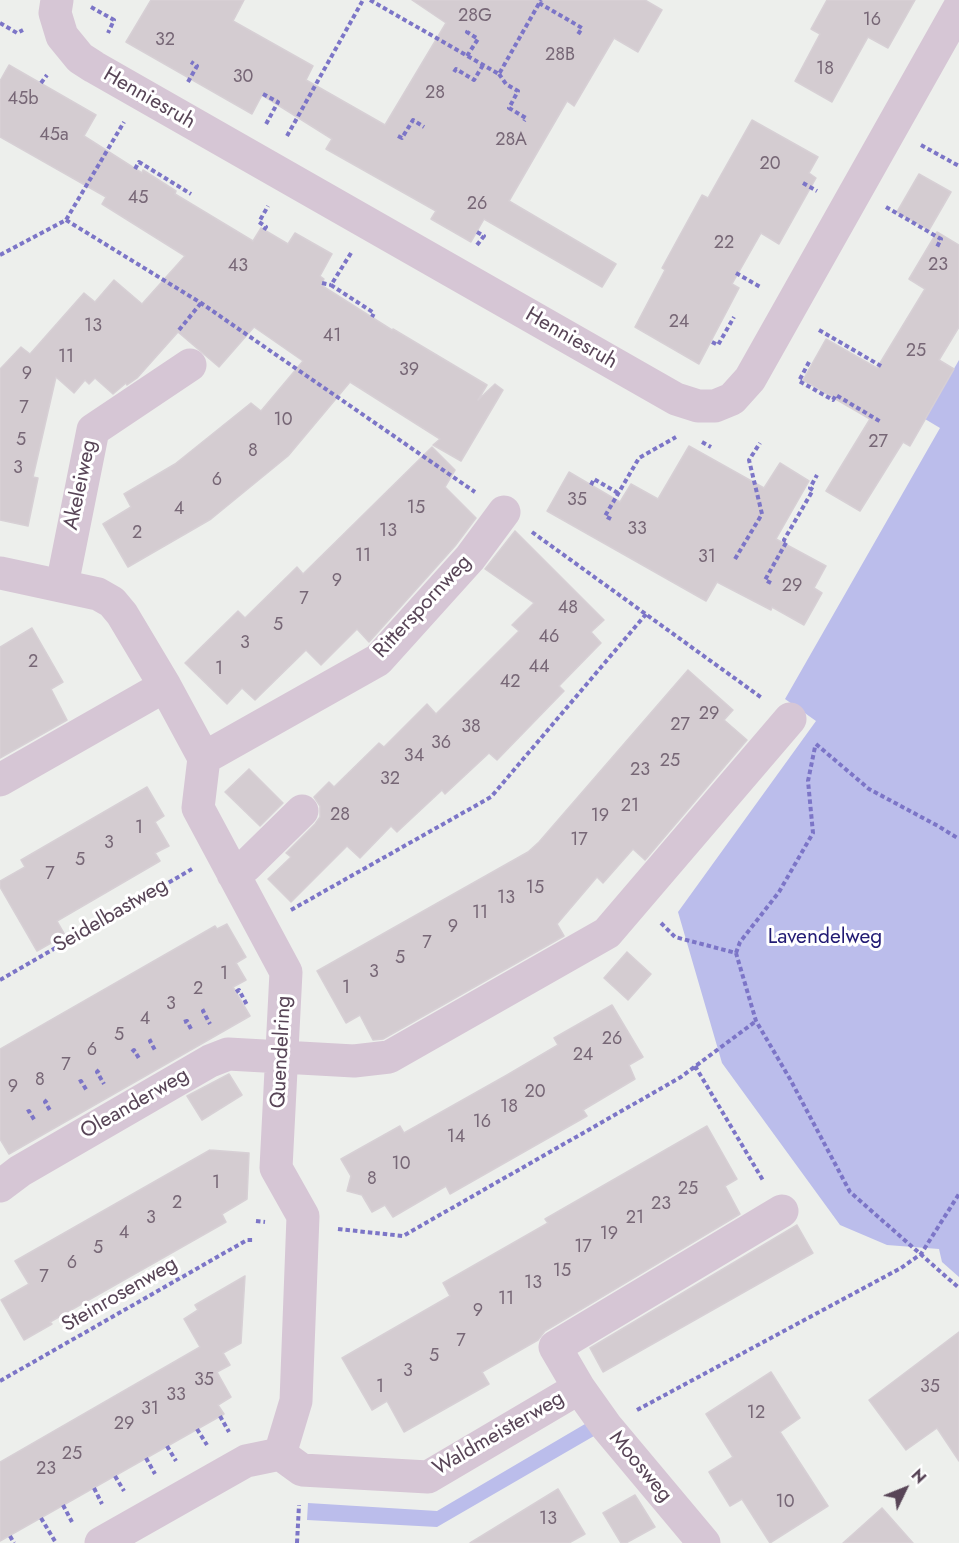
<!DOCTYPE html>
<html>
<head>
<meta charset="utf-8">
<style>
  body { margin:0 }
  #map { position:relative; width:959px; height:1543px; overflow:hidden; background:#edefec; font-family:Jost,sans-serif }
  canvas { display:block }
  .north { position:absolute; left:875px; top:1459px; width:60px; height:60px; -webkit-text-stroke:4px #fff; paint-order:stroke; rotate:47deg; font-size:16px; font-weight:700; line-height:24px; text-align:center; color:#584557 }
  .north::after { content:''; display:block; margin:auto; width:21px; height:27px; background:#584557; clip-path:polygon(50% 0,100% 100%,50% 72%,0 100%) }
</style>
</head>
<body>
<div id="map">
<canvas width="959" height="1543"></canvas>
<div class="north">N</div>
</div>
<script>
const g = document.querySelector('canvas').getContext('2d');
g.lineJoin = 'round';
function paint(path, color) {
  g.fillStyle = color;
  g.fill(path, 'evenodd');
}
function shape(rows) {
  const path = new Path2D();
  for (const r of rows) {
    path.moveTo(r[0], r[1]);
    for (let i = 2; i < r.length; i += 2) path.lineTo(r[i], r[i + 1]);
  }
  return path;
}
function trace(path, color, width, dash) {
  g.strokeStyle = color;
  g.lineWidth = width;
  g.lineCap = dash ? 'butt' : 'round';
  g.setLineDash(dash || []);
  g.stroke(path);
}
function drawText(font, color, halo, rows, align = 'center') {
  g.font = font + ' Jost,sans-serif';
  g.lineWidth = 6;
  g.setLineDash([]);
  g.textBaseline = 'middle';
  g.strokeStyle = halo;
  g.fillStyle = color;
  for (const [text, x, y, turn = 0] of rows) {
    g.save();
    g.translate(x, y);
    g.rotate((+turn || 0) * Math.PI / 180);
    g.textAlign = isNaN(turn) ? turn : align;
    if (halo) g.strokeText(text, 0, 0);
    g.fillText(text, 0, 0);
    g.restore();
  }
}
paint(shape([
  [959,360,959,1277,942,1262,939,1249,887,1245,840,1225,722,1063,678,912,816,721,785,699,940,428,925,419],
  [585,1424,594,1436,437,1527,307,1520,308,1503,437,1511]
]), '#bbbdeb');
const building = shape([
  [151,0,244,0,233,21,313,66,306,80,385,125,446,23,412,0,645,0,662,10,638,52,614,38,574,106,567,101,509,201,616,264,602,287,484,219,471,242,431,219,436,211,326,149,332,139,262,95,252,114,126,42,151,0],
  [827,0,915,0,888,48,868,37,832,102,795,81,820,34,811,29,827,0],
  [9,65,96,115,84,136,142,173,143,170,176,191,175,194,253,241,261,228,288,244,295,233,332,254,320,276,324,279,321,285,392,330,393,329,487,385,478,400,495,384,503,390,461,461,433,445,440,439,350,382,288,456,211,519,128,567,103,524,131,507,124,494,175,464,251,403,261,411,303,361,254,327,219,367,178,332,137,378,127,385,126,383,113,394,95,378,89,384,85,380,74,393,56,377,33,477,38,478,28,526,0,520,0,369,21,347,30,354,84,293,95,302,114,280,142,304,185,256,102,204,106,197,0,137,0,81,9,65],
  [752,120,818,157,809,173,816,178,779,244,761,233,732,284,739,288,699,364,635,327,665,270,662,268,680,235,702,195,708,198,752,120],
  [919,174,951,192,929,230,897,212,919,174],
  [937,232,959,245,959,327,939,360,954,369,910,446,903,442,860,511,826,491,870,419,803,380,826,339,877,368,925,289,909,279,937,232],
  [689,446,764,488,780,463,809,481,776,539,826,566,814,588,822,593,804,625,772,607,771,610,717,582,706,601,547,511,569,472,620,502,631,484,658,499,689,446],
  [432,447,455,470,445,487,476,518,455,546,369,642,357,629,321,665,306,650,255,700,242,688,227,704,185,663,238,611,245,618,297,567,303,574,432,447],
  [515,531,604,620,591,632,601,643,559,686,564,691,497,760,489,753,445,794,442,790,397,832,391,826,360,858,347,846,291,902,268,879,291,857,286,853,315,824,320,817,320,806,314,797,329,782,334,787,379,743,384,747,427,704,436,714,519,631,512,625,534,603,485,569,515,531],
  [32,628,63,682,51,689,67,720,0,758,0,647,32,628],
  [688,670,733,710,724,720,747,740,645,860,633,849,603,883,597,877,557,924,564,936,383,1039,373,1040,360,1015,346,1023,317,971,528,852,539,842,688,670],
  [249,769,283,803,260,826,225,792,249,769],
  [147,787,164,816,155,822,169,846,155,853,160,861,57,921,65,935,37,951,0,887,0,881,25,867,21,860,147,787],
  [227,924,246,957,236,963,246,980,233,987,250,1016,9,1154,0,1139,0,1049,215,926,217,929,227,924],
  [627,952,651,974,628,1000,604,978,627,952],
  [612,1005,643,1057,629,1065,635,1079,583,1110,587,1116,450,1194,446,1186,393,1217,385,1205,372,1212,362,1195,347,1191,351,1176,341,1159,400,1126,404,1133,507,1075,558,1045,554,1038,612,1005],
  [229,1074,242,1095,202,1120,187,1096,229,1074],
  [707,1126,737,1179,725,1186,740,1214,545,1331,538,1340,482,1372,489,1384,404,1432,387,1401,372,1410,342,1358,450,1296,443,1283,548,1223,545,1219,707,1126],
  [210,1150,249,1153,247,1199,222,1214,226,1222,50,1322,52,1324,24,1340,1,1300,29,1284,15,1261,210,1150],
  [797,1225,813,1253,603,1372,590,1348,797,1225],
  [245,1276,241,1343,223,1353,230,1365,217,1372,231,1397,218,1405,224,1414,0,1541,0,1462,200,1347,184,1319,198,1310,195,1305,245,1276],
  [959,1332,959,1461,937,1428,906,1450,869,1400,959,1332],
  [771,1372,800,1418,780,1432,828,1506,770,1543,742,1499,730,1506,709,1472,733,1457,706,1414,771,1372],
  [558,1489,585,1534,569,1543,470,1543,558,1489],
  [635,1495,655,1527,626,1543,621,1543,603,1513,635,1495],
  [882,1508,913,1543,843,1543,882,1508]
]);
paint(building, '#d4ccd1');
trace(building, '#d7d0d5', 1.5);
trace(shape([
  [370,0,499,74,541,0],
  [539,3,582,28,577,36],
  [91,7,114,20,108,33],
  [0,23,17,33,23,30],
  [467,56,478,39,467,32,470,29],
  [454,72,456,69,474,80,483,65],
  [499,74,506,84,518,91,509,108,526,118,524,121],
  [188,82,197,66,191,62],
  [41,83,47,75],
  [263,94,278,102,265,126],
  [287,136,363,0],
  [398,136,402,138,413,120,424,127],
  [921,145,959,166],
  [135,169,139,162,191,194],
  [803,183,817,191],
  [886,207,941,239,936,249],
  [66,220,201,303,475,492],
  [264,230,266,227,259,222,268,206],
  [477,232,484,236,477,245],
  [351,253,331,285,374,313,372,317],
  [0,255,66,220,124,122],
  [736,273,762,288],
  [322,283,331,285],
  [179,330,201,303],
  [819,330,881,366],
  [712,342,718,345,734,317],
  [809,362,799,381,833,400,836,395,881,422],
  [702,442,711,447],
  [591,485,594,479,618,493],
  [611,519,605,516,639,458,676,437],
  [532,532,762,698],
  [735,559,762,514,749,460,760,443],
  [771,583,765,580,787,541,784,540,813,490,810,488,817,475],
  [816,744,869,789,938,826,959,839],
  [291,910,491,797,647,613],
  [661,923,675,937,736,953,756,1021,790,1079,850,1192,959,1288],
  [736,953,740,942,779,892,813,833,808,781,815,747],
  [0,980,192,869],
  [236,992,239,990,247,1005],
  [205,1010,203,1011,210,1024],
  [184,1022,187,1021,192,1031],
  [152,1040,150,1041,156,1052],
  [132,1052,134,1050,140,1060],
  [695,1066,764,1182],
  [99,1070,97,1072,104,1084],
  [79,1082,81,1081,87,1091],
  [47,1100,45,1102,51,1112],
  [27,1112,29,1111,35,1121],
  [256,1221,265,1222],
  [338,1229,403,1236,681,1077,756,1021],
  [0,1381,247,1240,255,1240],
  [637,1410,901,1268,921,1254,959,1194],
  [220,1416,229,1432],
  [197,1429,207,1445],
  [167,1446,176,1461],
  [146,1458,155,1474],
  [115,1476,124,1491],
  [94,1488,102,1504],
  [63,1505,72,1522],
  [41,1518,56,1543],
  [10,1536,14,1543],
  [297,1543,299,1505]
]), '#7c75c7', 4, [4.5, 3]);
trace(shape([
  [57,0,55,13,62,36,80,58,94,67,676,399,698,406,715,406,732,399,750,379,959,8],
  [0,573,98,594,112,602,122,614,165,686,204,758,198,808,286,972,276,1168,303,1216,296,1401,280,1454],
  [62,585,93,430,190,365],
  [204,758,378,660,470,558,504,512],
  [0,780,165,686],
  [233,874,246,866,302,811],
  [0,1186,20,1171,210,1061,228,1054,354,1061,389,1057,607,933,790,719],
  [280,1454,302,1470,428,1477,579,1388],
  [101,1543,246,1461,280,1454],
  [704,1543,606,1426,579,1388,555,1347,782,1211]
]), '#d6c6d5', 33);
drawText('18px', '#776776', null, [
  ["28G",475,17],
  ["16",872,21],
  ["32",165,41],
  ["28B",560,56],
  ["18",825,70],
  ["30",243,78],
  ["28",435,94],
  ["45b",23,100],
  ["45a",54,136],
  ["28A",511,141],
  ["20",770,165],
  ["45",138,199],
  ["26",477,205],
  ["22",724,244],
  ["23",938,266],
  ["43",238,267],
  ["24",679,323],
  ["13",93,327],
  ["41",332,337],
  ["25",916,352],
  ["11",66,358],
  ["39",409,371],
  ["9",27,375],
  ["7",24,409],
  ["10",283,421],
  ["5",21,441],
  ["27",878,443],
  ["8",253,452],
  ["3",18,469],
  ["6",217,481],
  ["35",577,501],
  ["15",416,509],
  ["4",179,510],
  ["33",637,530],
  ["13",388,532],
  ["2",137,534],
  ["11",363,557],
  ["31",707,558],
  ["9",337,582],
  ["29",792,587],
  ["7",304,600],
  ["48",568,609],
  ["5",278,626],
  ["46",549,638],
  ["3",245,644],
  ["2",33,663],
  ["44",539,668],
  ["1",219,670],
  ["42",510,683],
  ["29",709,715],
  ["27",680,726],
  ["38",471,728],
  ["36",441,744],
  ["34",414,757],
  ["25",670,762],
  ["23",640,771],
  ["32",390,780],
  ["21",630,807],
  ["28",340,816],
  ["19",600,817],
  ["1",139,829],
  ["17",579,841],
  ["3",109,844],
  ["5",80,861],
  ["7",50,875],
  ["15",535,889],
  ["13",506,899],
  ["11",480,914],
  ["9",453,928],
  ["7",427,944],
  ["5",400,959],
  ["3",374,973],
  ["1",224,975],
  ["1",346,989],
  ["2",198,990],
  ["3",171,1005],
  ["4",145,1020],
  ["5",119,1036],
  ["26",612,1040],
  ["6",92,1051],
  ["24",583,1056],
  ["7",66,1066],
  ["8",40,1081],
  ["9",13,1088],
  ["20",535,1093],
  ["18",509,1108],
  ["16",482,1123],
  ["14",456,1138],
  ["10",401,1165],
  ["8",372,1180],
  ["1",216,1184],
  ["25",688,1190],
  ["2",177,1204],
  ["23",661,1205],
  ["3",151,1219],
  ["21",635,1219],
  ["4",124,1234],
  ["19",609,1235],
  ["17",583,1248],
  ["5",98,1249],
  ["6",72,1264],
  ["15",562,1272],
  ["7",44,1278],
  ["13",533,1284],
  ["11",506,1300],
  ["9",478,1312],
  ["7",461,1342],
  ["5",434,1357],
  ["3",408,1372],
  ["35",204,1381],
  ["1",380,1388],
  ["35",930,1388],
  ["33",176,1396],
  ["31",150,1410],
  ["12",756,1414],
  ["29",124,1425],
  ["25",72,1455],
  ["23",46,1470],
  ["10",785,1503],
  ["13",548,1520]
]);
drawText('21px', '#584557', '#fff', [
  ["Henniesruh",149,99,30],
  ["Henniesruh",571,339,30],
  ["Akeleiweg",81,485,-78],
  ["Ritterspornweg",423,607,-47],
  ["Seidelbastweg",111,916,-30],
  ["Quendelring",282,1052,-87],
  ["Oleanderweg",135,1104,-30],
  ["Steinrosenweg",120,1295,-30],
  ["Waldmeisterweg",499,1434,-30],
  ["Moosweg",640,1467,50]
]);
drawText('21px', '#221b74', '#fff', [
  ["Lavendelweg",825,938]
]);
</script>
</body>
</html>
